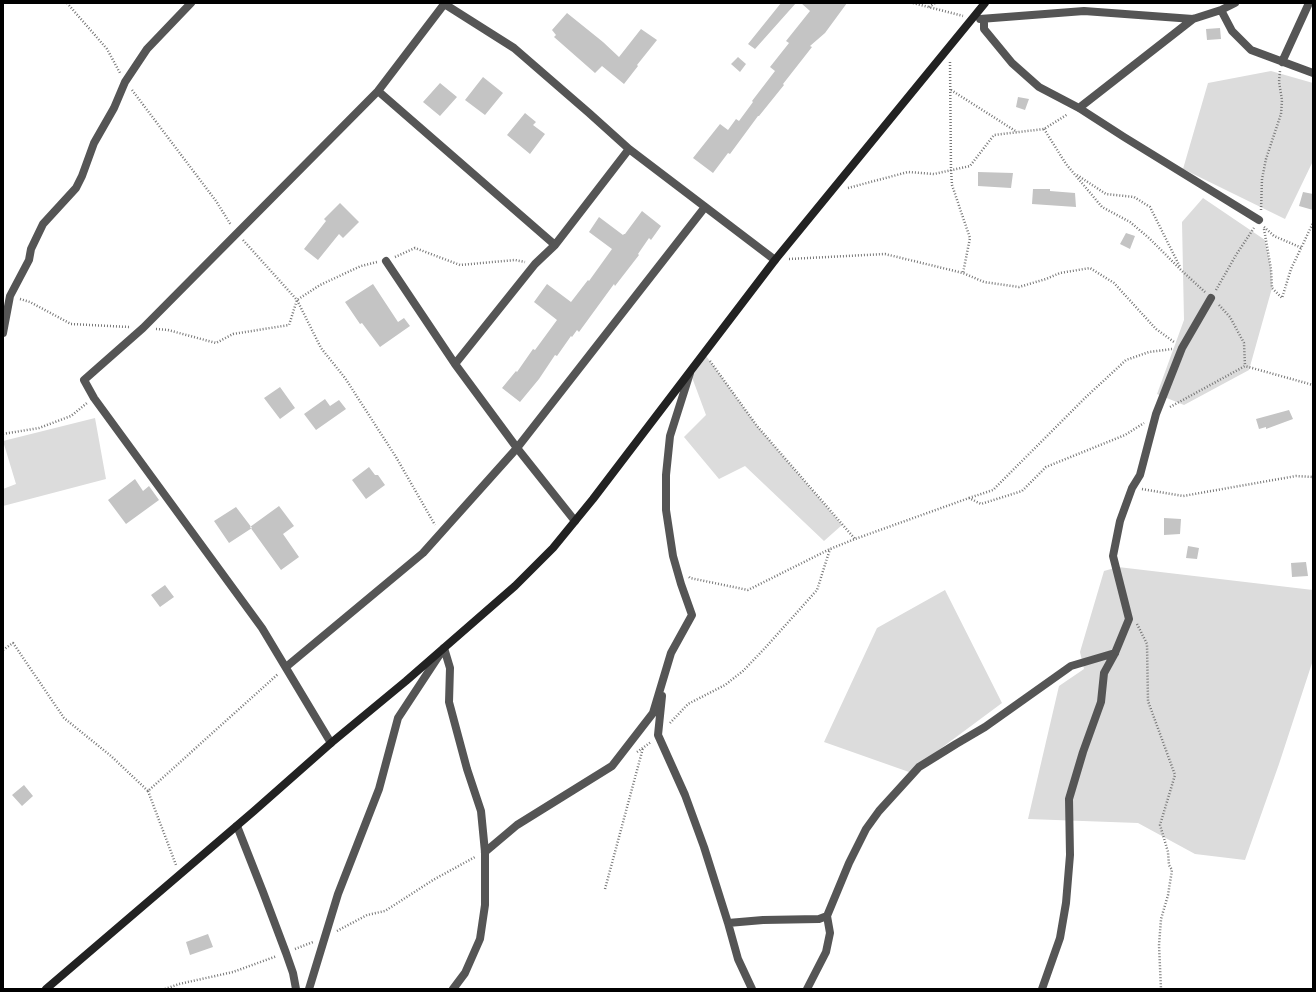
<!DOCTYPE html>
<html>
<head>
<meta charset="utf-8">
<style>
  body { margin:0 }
  #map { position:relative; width:1316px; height:992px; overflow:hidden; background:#fff; font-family:"Golos Text",sans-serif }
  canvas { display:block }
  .frame { position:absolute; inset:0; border:4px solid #000; pointer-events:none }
</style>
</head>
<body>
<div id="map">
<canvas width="1316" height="992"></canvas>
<div class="frame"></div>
</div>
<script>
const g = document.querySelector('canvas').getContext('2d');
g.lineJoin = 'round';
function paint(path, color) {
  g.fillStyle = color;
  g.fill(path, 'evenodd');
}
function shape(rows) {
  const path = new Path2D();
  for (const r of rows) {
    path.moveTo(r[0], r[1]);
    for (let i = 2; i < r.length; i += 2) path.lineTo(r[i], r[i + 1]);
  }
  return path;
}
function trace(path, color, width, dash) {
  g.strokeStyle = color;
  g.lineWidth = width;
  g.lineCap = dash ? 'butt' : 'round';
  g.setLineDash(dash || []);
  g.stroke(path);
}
paint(shape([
  [1271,71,1313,83,1313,161,1285,219,1183,169,1208,83],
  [1203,198,1265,240,1271,269,1272,288,1249,370,1184,405,1157,394,1184,320,1182,222],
  [704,353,757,426,842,525,824,541,745,466,719,479,684,437,706,415,690,372],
  [95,418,106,479,3,506,3,489,16,484,3,441],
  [1118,567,1313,590,1313,660,1279,764,1245,860,1195,854,1138,823,1028,819,1059,686,1084,669,1080,652,1104,571],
  [945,590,1002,703,909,772,824,742,877,628]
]), '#dcdcdc');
paint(shape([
  [781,3,796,3,755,49,748,44],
  [801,3,847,3,825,33,810,46,812,47,783,84,784,85,759,116,758,116,730,154,728,153,713,173,693,158,720,124,728,130,736,119,739,121,753,102,752,101,775,71,770,67,789,43,786,41,810,11],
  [567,13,603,42,619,57,641,29,657,40,637,65,638,66,624,84,602,66,595,73,554,37,556,35,552,30],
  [1220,28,1221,39,1207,40,1206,29],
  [738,57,746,64,740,72,731,64],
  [483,77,503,93,485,115,465,100],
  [440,83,457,97,440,116,423,102],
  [1018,97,1029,99,1025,110,1016,107],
  [525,113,536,122,533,125,545,134,530,154,507,135],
  [978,172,1013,173,1011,188,978,186],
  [1033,189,1050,189,1050,191,1075,193,1076,207,1032,204],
  [1303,192,1313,194,1313,210,1299,206],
  [340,203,359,222,343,238,339,234,318,260,304,249,326,221,324,219],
  [642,211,661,226,651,240,649,238,638,254,639,255,615,286,614,284,579,332,577,330,572,337,571,336,557,356,555,355,539,379,520,402,502,388,516,371,517,372,533,349,535,350,557,320,534,302,547,284,571,302,588,280,589,281,612,249,589,232,599,217,623,235,624,234,625,234],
  [1126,233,1135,236,1130,249,1120,244],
  [373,284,398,322,404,318,410,326,380,347,362,323,360,324,345,302],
  [280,387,295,408,280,419,264,398],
  [325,399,330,406,339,400,346,409,316,430,304,414],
  [1289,410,1293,419,1266,429,1266,427,1259,429,1256,419],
  [369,467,375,475,378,475,385,485,366,499,352,480],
  [135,479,143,491,149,486,159,500,126,524,108,500],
  [279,506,294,526,283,534,299,557,281,570,250,527],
  [236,507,252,528,229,543,214,521],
  [1164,518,1181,519,1180,534,1164,535],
  [1188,546,1199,548,1197,559,1186,558],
  [1306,562,1308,576,1292,577,1291,563],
  [165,585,174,597,160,607,151,595],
  [24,785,33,796,22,806,12,795],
  [208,934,213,947,190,955,186,942]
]), '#c4c4c4');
trace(shape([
  [67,3,107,49,120,73],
  [913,3,963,16],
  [929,7,935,3],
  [950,62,951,170,952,185,970,238,963,273],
  [132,90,216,201,231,225],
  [951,90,1017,132],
  [1044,129,1066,164,1102,207,1130,222,1149,238,1182,271,1205,292],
  [1077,175,1106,194,1134,197,1150,207,1180,267],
  [848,188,908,172,934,174,970,166,994,135,1044,129,1068,114],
  [1261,210,1262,179,1266,159,1281,114,1282,100,1279,82,1280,71],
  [1264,227,1274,236,1302,248],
  [1264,229,1271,269,1272,288,1282,298,1291,269,1313,223],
  [243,240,297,300,321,348,345,378,396,457,435,525],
  [395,257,415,248,460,265,515,260,525,262],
  [789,259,885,254,963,273,984,282,1019,287,1046,279,1060,273,1090,268,1114,283,1156,329,1174,342],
  [1216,290,1236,255,1254,228],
  [20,299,30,302,71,324,129,327],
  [1219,305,1230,317,1244,343,1245,366],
  [156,329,168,330,216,343,233,334,289,325,297,300,320,285,361,266,377,262],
  [710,361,757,426,855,539],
  [1170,407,1245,366,1313,385],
  [3,434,39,428,71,416,87,403],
  [1142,489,1183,496,1296,476,1313,477],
  [969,498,993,490,1086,397,1126,360,1149,352,1172,349],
  [689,577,690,578,748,590,830,549,855,539,969,498,981,504,1022,491,1046,467,1125,435,1144,423],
  [1137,624,1147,644,1148,701,1175,775,1160,825,1168,852,1169,865,1172,870,1168,895,1161,919,1159,945,1161,989],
  [3,650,13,643,64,718,111,756,148,791,278,674],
  [670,723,688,704,725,685,743,671,765,648,817,590,830,549],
  [637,752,651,742],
  [148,791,176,865],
  [605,889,643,748],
  [337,931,367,915,385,911,433,880,475,857],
  [295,949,313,942],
  [165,989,179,984,233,972,277,956]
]), '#777', 2.5, [1, 2]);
trace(shape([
  [443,3,514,48,589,113,629,149,775,260],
  [1221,10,1232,31,1251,50,1313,73],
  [980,19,1084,11,1193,19,1221,10,1235,3],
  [984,19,984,29,1012,63,1039,87,1079,108,1124,137,1259,220],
  [1282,62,1309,3],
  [378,91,555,245],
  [1079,108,1193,19],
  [386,261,455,364,517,448,705,207],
  [3,333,10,296,29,260,31,249,43,224,76,188,82,176,94,143,114,108,125,82,147,49,191,3],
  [455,364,535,264,555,245,629,149],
  [444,648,450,668,449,702,467,769,481,811,485,852,485,905,480,939,465,973,453,989],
  [286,667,423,553,517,448,575,521],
  [662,696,658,735,685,795,704,847,728,923,738,959,752,989],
  [331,743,262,628,94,398,84,380,143,328,378,91,445,3],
  [237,826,263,892,286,953,293,973,296,989],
  [485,852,517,825,612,766,653,713,671,653,692,615,681,584,673,556,666,510,666,475,670,436,690,373],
  [728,923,763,920,819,919,827,916,849,863,866,829,879,811,919,767,956,744,985,727,1071,666,1115,653],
  [309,989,338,894,379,789,398,718,442,651],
  [807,989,826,952,830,933,827,916],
  [1042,989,1060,938,1066,903,1070,855,1069,799,1083,752,1101,702,1104,673,1115,653,1129,619,1113,556,1120,521,1132,488,1140,475,1156,414,1182,348,1211,298]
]), '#555', 8);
trace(shape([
  [46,989,254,811,331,743,406,681,515,586,553,548,593,499,775,260,985,3]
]), '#222', 8);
</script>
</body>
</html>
